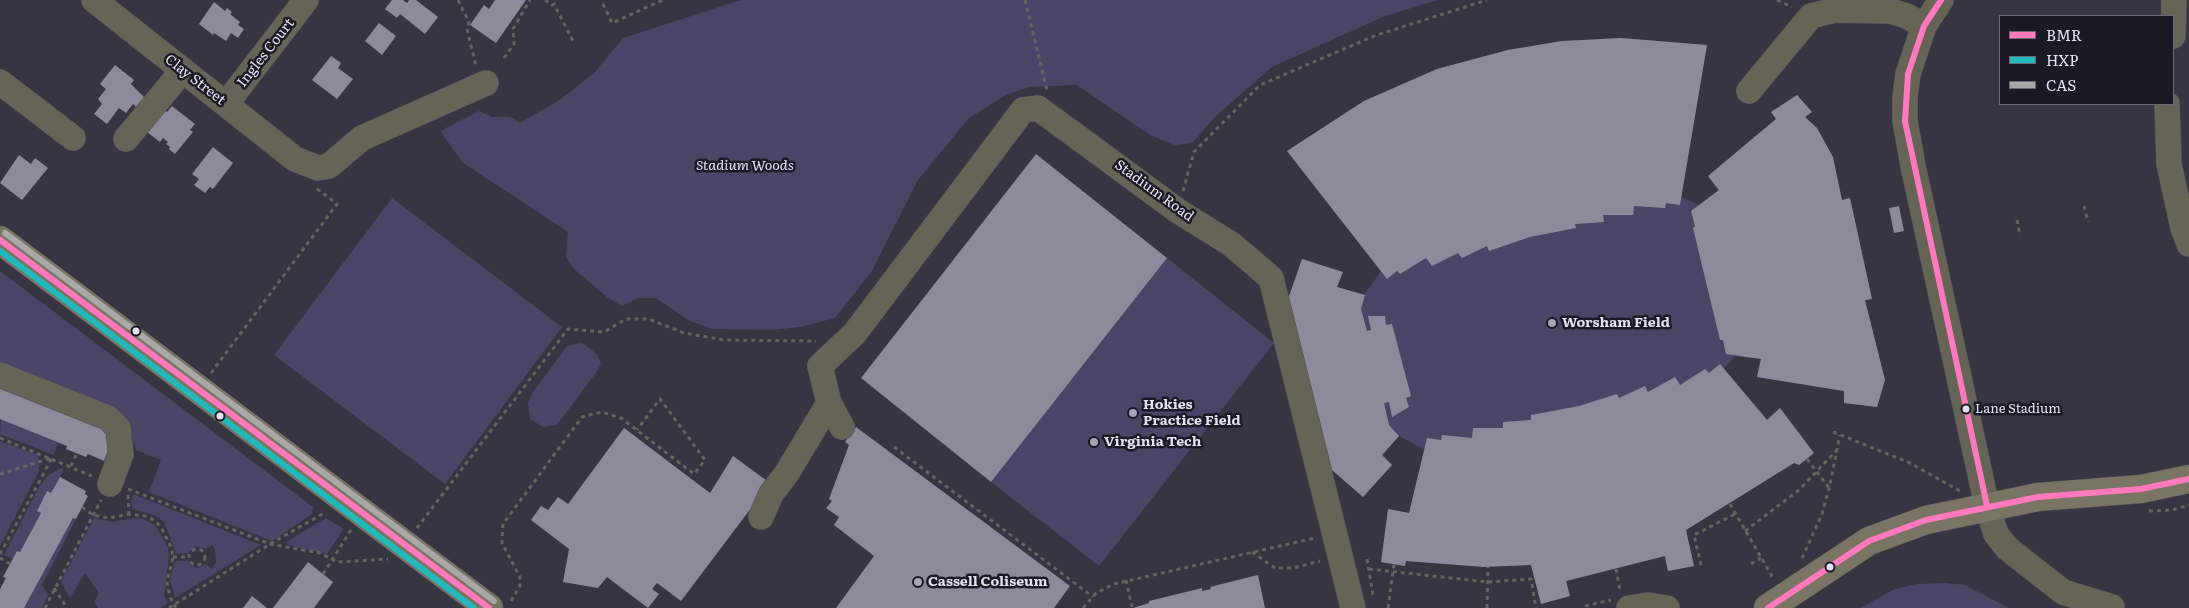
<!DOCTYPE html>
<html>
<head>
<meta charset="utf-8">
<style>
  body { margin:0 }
  #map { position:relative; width:2189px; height:608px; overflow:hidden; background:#363541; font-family:Literata,serif }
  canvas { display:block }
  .legend { position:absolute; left:1999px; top:15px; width:175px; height:90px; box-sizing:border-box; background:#1a1924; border:1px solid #6b6976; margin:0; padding:6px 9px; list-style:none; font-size:15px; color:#e4e2f1 }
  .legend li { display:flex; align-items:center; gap:10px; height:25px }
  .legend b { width:25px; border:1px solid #6b6976 }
</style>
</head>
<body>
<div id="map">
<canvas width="2189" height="608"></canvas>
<ul class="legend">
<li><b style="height:6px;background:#ff79bc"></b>BMR</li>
<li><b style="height:6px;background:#20babd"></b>HXP</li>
<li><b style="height:6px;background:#a8a8a8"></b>CAS</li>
</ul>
</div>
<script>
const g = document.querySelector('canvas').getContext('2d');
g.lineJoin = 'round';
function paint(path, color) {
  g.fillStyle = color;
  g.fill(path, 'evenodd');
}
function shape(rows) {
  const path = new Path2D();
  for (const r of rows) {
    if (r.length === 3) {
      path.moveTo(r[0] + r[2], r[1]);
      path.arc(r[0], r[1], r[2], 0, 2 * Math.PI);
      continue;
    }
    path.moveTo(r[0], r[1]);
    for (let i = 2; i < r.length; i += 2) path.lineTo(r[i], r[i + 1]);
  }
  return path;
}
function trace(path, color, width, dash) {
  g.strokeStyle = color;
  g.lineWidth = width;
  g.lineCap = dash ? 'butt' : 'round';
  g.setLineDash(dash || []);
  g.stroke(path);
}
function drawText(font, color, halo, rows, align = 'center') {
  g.font = font + ' Literata,serif';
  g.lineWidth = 5;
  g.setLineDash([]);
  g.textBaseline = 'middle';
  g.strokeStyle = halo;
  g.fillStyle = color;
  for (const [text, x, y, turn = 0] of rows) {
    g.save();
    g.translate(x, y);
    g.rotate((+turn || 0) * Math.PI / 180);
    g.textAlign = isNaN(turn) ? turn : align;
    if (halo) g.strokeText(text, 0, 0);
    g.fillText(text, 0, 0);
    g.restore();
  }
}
paint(shape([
  [741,0,1438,0,1385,16,1272,67,1216,116,1192,143,1175,145,1150,135,1077,85,1029,87,1006,95,969,118,918,180,872,271,835,318,800,327,771,330,713,329,690,321,656,298,638,298,622,306,608,298,573,268,566,256,568,232,463,163,440,131,479,111,492,117,510,117,520,123,561,99,594,73,623,38],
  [1621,38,1707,45,1681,197,1699,205,1718,191,1708,176,1776,119,1771,112,1797,95,1812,112,1805,117,1817,128,1842,200,1850,198,1872,299,1865,301,1885,380,1877,407,1844,403,1844,391,1757,377,1760,359,1735,356,1724,369,1767,419,1780,408,1814,453,1799,465,1794,463,1686,530,1694,566,1668,571,1664,556,1566,581,1570,596,1541,604,1531,565,1462,565,1406,561,1388,509,1409,513,1425,450,1399,436,1383,455,1392,465,1363,497,1325,464,1286,305,1302,259,1343,272,1337,287,1364,295,1381,271,1287,151,1364,101,1437,69,1508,50,1562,41],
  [392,198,562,327,445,484,274,355],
  [1167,258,1274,343,1099,566,991,482],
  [0,271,313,507,312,514,272,541,149,492,161,460,136,450,129,428,0,366],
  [582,343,597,354,601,363,598,370,557,425,543,427,530,419,528,403,533,392,567,346],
  [1,419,58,443,54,455,0,434],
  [0,441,38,455,39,471,0,546],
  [61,468,64,469,51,493,47,492,37,510,41,513,20,552,17,551,13,559,4,555,39,487,47,476],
  [133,494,261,545,175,598,170,580,175,561,188,561,192,566,197,568,206,564,212,569,216,562,215,549,212,545,205,549,196,546,188,553,176,554,164,522,156,516,133,509,131,504],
  [73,518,76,519,42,585,48,595,42,608,24,608],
  [94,518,112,522,133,518,144,519,155,525,168,547,169,557,164,596,168,603,160,608,98,608,94,602,99,593,85,573,70,598,61,582],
  [326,518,344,529,327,554,288,545,286,542],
  [1945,583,1965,585,2009,608,1860,608,1895,589,1917,584]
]), '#4a4567');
paint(shape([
  [392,0,403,0,407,3,409,0,416,0,438,17,425,34,400,14,397,18,385,9],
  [495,0,526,0,496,43,470,25,484,5,489,9],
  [214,2,225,11,227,8,232,12,230,14,240,22,238,25,244,29,238,38,231,33,226,41,214,33,213,35,199,24],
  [379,23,396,36,382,55,365,41],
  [1621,38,1707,45,1680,205,1666,203,1665,208,1634,206,1633,215,1603,215,1604,222,1575,224,1576,228,1530,237,1489,251,1487,246,1462,258,1458,253,1432,266,1426,258,1400,274,1397,271,1387,279,1287,151,1364,101,1437,69,1508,50,1562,41],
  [331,56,341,63,338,68,353,79,337,99,312,80],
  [115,65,134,80,131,84,146,99,138,109,133,104,126,113,119,108,107,124,94,114,102,104,98,99,106,89,100,84],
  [1797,95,1812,112,1805,117,1817,128,1833,157,1842,200,1850,198,1872,299,1865,300,1885,380,1877,407,1844,403,1844,391,1757,377,1761,359,1726,354,1723,340,1720,340,1693,228,1695,226,1691,211,1719,190,1708,176,1776,119,1771,112],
  [172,106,195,124,190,130,193,132,175,154,169,149,170,147,166,144,168,142,163,138,160,142,147,132,164,110,167,112],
  [213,147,233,163,213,189,210,187,205,193,194,185,199,179,192,174],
  [1036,154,1167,258,991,482,861,378],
  [19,155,31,164,35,158,48,168,22,200,0,183],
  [1899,206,1904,231,1894,233,1889,208],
  [1302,259,1343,272,1337,287,1365,295,1361,309,1367,331,1371,330,1368,316,1385,316,1386,325,1392,324,1411,396,1406,398,1409,407,1392,417,1389,402,1384,403,1389,425,1399,436,1382,455,1392,465,1363,497,1325,464,1286,305],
  [1720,364,1767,420,1780,408,1814,453,1799,465,1794,463,1686,530,1694,566,1668,571,1665,556,1566,581,1570,596,1541,604,1531,565,1484,567,1406,561,1405,566,1381,562,1388,509,1409,513,1427,438,1441,440,1442,435,1472,438,1473,428,1503,428,1503,422,1531,420,1531,415,1579,406,1617,394,1619,398,1645,386,1648,392,1675,377,1680,385,1705,369,1709,373],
  [0,387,115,433,104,461,88,454,86,457,66,449,67,446,0,419],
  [856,427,1070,586,1054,608,836,608,874,556,834,525,839,517,826,508,832,501,829,499,849,445,845,442],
  [624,428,710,493,733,456,770,483,681,601,657,583,652,589,659,594,648,608,607,577,598,588,563,582,569,549,531,520,541,506,548,510,558,497,568,504],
  [60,477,86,491,85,494,88,496,76,519,73,518,24,608,0,608,0,589,6,578,3,577,17,551,20,552,41,513,37,511,47,491,51,493],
  [308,562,333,582,314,608,273,608],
  [1258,575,1265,608,1133,608,1149,603,1149,601,1202,588,1202,591,1211,589,1210,587],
  [252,596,267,608,243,608]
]), '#8d8b9b');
const minor = shape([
  [94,0,295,159,318,168,329,166,362,138,486,83],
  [1941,0,1924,26,1908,74,1905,97,1905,121,1913,166,1987,506,1996,534,2007,548,2063,592,2112,607],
  [2173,36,2174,0],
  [0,82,73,138],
  [1749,91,1811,16,1835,10,1890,11,1907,16,1924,26],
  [226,104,306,0],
  [2167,104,2169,164,2183,228,2189,244],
  [126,139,183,70],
  [0,375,108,418,118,428,121,454,110,484],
  [842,427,829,403,820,366,855,333,1023,110,1038,108,1178,211,1231,244,1271,278,1353,608],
  [761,517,771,494,787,473,829,403],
  [1629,608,1648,605,1667,608]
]);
const major = shape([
  [0,240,489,608],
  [1768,608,1869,541,1926,520,2038,497,2141,489,2189,479]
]);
trace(minor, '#53525c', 26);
trace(major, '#53525c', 29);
trace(shape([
  [458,0,469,22,467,29,476,66],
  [545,0,552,5,554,4,573,41],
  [1025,0,1047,90],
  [1777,0,1792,7],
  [603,4,612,23,663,0],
  [504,58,514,44,513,29,530,0],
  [1183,191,1194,152,1260,85,1374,36,1487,0],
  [2084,206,2088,222],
  [2017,220,2020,236],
  [211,373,337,204,316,188],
  [1833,432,1908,462,1960,491],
  [0,438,92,476],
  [894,447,1093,597],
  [1807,459,1829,488],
  [71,466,77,453],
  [0,474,51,458],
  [128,489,270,544,320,553,337,562,388,559],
  [128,495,129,514],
  [1730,504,1773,578],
  [82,507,93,515,109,518,129,514,145,516,154,520,161,527,171,547,173,557,167,582,170,597,176,608],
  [2149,511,2172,510,2189,505],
  [417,528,568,329,604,332,626,319,649,319,684,333,725,340,816,341],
  [1745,531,1799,490,1837,450],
  [197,557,8],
  [1252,552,1275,568,1293,568,1320,561],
  [0,554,52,458],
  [173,557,189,557],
  [0,558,10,564],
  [1802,558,1822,514,1829,489,1840,435],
  [1367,559,1373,595],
  [1751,564,1761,558],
  [1701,565,1694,535,1735,514],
  [1369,569,1488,582,1531,579,1536,608],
  [1616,569,1620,590],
  [323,574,351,530],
  [1126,580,1132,607],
  [54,588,67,608],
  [511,601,520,586,520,577,502,543,503,524,582,417,602,412,621,418,694,474,705,460,660,399,637,430],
  [1585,606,1611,600],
  [45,608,101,500],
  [169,608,270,544,326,512],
  [1083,608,1096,593,1114,584,1315,538],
  [1388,608,1394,564],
  [1487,608,1488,567]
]), '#666460', 3, [4, 4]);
trace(minor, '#666357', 25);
trace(major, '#797463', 28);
trace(shape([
  [1941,0,1924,26,1908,74,1905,121,1987,506],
  [0,240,489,608],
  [1768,608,1869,541,1926,520,2038,497,2141,489,2189,479]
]), '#ff79bc', 6);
trace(shape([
  [0,251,474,608]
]), '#20babd', 6);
trace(shape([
  [5,233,494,601]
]), '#a8a8a8', 6);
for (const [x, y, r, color] of [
  [1552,323,5,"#a7a5b3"],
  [136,331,4.5,"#e4e2f1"],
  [1966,409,4.5,"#e4e2f1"],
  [1133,413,5,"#a7a5b3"],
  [220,416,4.5,"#e4e2f1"],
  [1094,442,5,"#a7a5b3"],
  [1830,567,4.5,"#e4e2f1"],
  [918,582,5,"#a7a5b3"]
]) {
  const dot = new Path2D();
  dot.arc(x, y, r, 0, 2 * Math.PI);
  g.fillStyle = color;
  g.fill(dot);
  trace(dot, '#1a1924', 2);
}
drawText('13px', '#e4e2f1', '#1a1924', [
  ["Lane Stadium",1975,409]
], 'left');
drawText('14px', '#e4e2f1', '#1a1924', [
  ["Ingles Court",266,53,-52],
  ["Clay Street",195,80,38],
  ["Stadium Road",1154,191,36]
]);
drawText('italic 14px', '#e2deff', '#1a1924', [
  ["Stadium Woods",745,166]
]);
drawText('bold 14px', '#e4e2f1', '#1a1924', [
  ["Worsham Field",1562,323],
  ["Hokies",1143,405],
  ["Practice Field",1143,421],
  ["Virginia Tech",1104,442],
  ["Cassell Coliseum",928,582]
], 'left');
</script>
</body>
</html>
